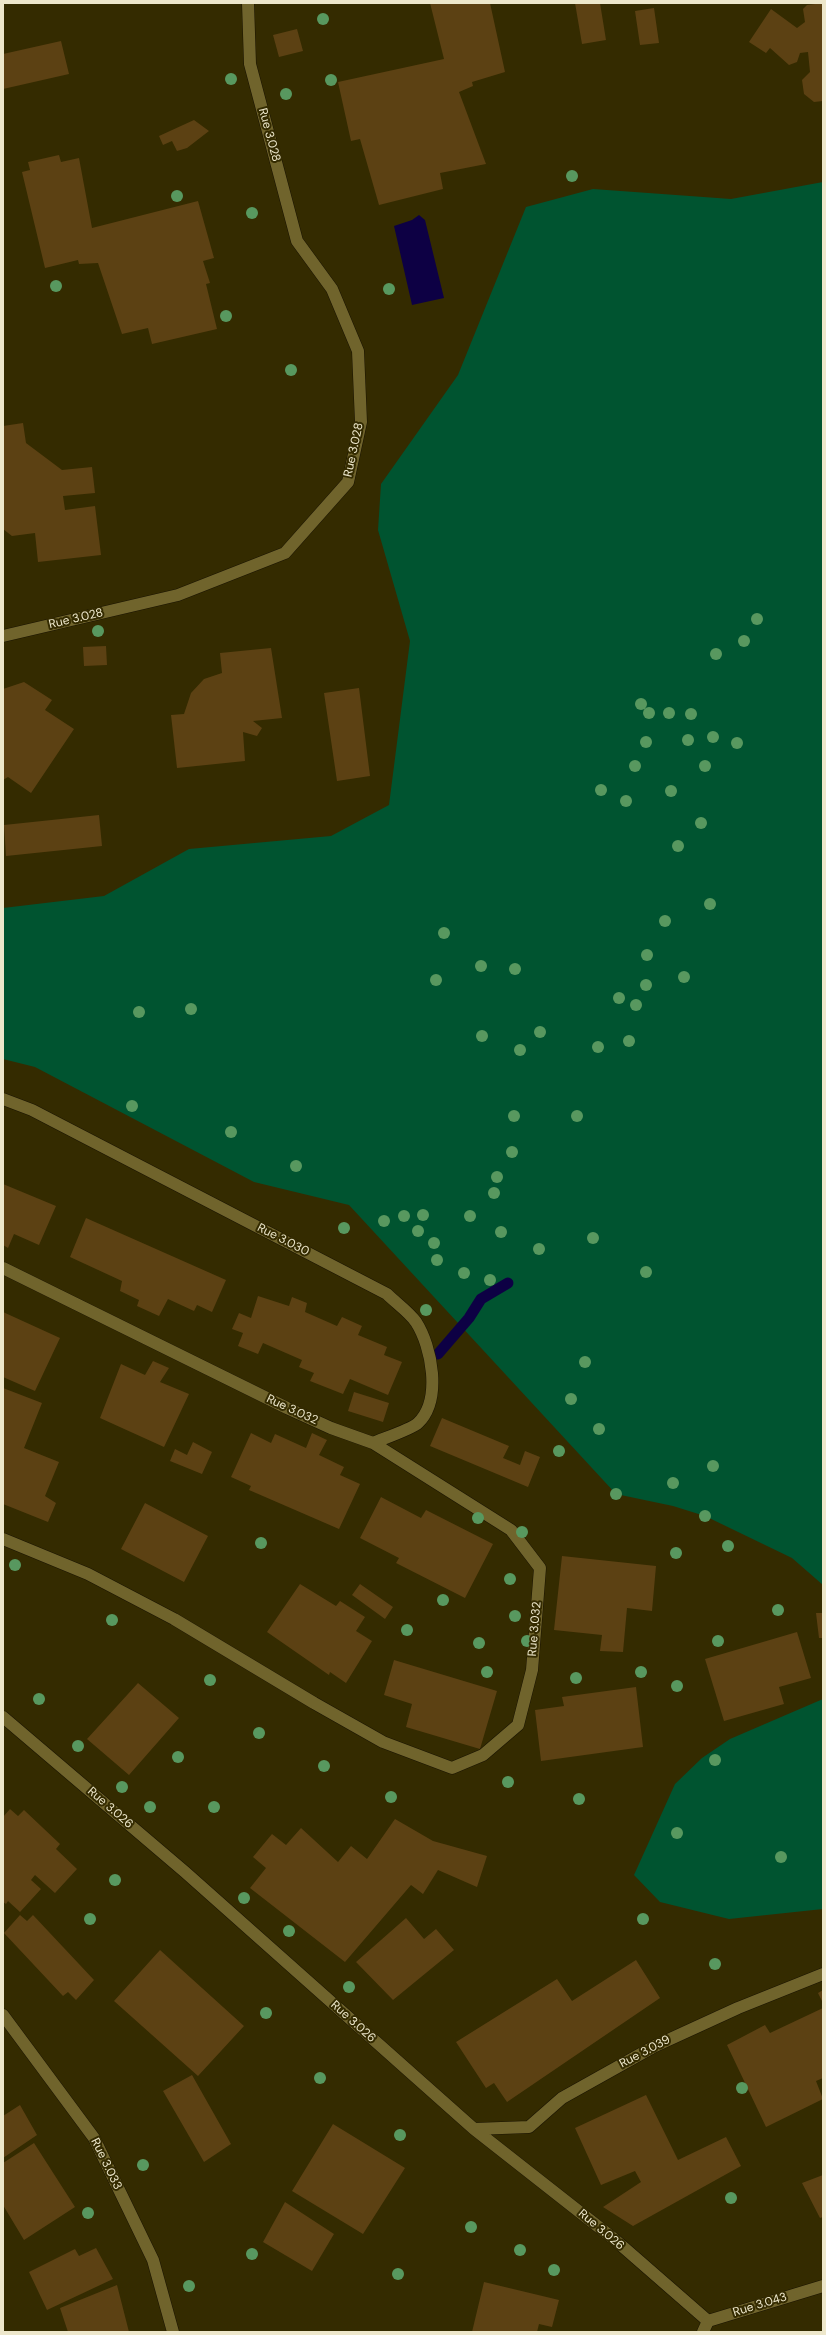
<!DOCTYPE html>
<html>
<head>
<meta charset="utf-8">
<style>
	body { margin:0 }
	#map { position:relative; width:826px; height:2335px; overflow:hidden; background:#342b00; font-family:"DM Sans",sans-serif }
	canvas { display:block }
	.frame { position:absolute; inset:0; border:4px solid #ede7cb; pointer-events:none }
</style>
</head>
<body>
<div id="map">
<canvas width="826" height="2335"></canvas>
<div class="frame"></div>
</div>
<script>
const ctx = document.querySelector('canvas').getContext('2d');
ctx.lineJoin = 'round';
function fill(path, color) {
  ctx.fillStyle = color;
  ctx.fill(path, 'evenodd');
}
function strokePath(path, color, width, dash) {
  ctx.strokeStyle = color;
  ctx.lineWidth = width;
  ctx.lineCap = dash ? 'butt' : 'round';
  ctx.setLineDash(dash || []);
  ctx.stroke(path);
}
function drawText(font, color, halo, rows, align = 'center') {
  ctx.font = font + ' "DM Sans",sans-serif';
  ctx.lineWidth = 4;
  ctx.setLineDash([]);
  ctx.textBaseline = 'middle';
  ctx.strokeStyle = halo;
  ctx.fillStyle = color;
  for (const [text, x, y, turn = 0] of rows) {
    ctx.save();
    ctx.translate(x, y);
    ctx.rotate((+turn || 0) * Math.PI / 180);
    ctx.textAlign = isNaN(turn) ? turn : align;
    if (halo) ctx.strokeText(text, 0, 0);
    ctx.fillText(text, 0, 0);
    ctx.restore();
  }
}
const green = new Path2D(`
	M823 182V1585L792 1558 705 1516 673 1506 616 1494 349 1205 254 1182 35 1067 3 1059V908L104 896 189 849 331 836 389 805 410 641 378 530 381 484 458 375 526 207 593 189 731 199Z
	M823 1699V1909L729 1919 660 1902 634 1875 675 1784 702 1758 730 1739Z`);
const water = new Path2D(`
	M419 215 425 220 444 298 412 305 394 226 412 220Z`);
const stream = new Path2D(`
	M438 1354 469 1318 481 1299 508 1283`);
const building = new Path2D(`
	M430 3H490L505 72 472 82 473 86 459 92 486 164 440 173 443 189 379 205 360 139 351 141 338 82 444 59Z
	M575 3H600L606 40 582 44Z
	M823 3V101L814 102 804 94 802 80 810 72 808 52 800 53 797 62 789 65 770 48 766 53 749 42 771 9 797 28 805 22 803 9 807 5Z
	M654 8 659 43 640 45 635 11Z
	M297 29 303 51 279 57 273 35Z
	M61 41 69 74 3 89V54Z
	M194 120 209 131 187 148 177 151 172 141 163 145 159 136Z
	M59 155 61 162 79 158 92 228 198 201 214 258 203 261 210 283 206 284 217 329 152 344 148 328 122 334 98 263 79 264 78 260 45 268 22 172 30 170 28 162Z
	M23 423 26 443 62 470 92 467 95 493 63 496 65 510 95 506 101 555 38 562 35 533 12 536 3 529V426Z
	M106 646 107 665 84 666 83 647Z
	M271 648 282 718 253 721 262 728 257 736 243 732 245 761 177 768 171 715 184 714 191 693 204 679 222 673 220 653Z
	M24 682 52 700 45 710 74 729 31 793 8 777 3 780V689Z
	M359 688 370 776 337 781 324 693Z
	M99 815 102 846 6 856 4 825Z
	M3 1184 56 1206 39 1245 14 1234 8 1248 3 1245Z
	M86 1218 226 1280 212 1312 197 1305 194 1311 168 1299 159 1316 137 1306 139 1300 120 1291 122 1281 70 1257Z
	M258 1296 289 1306 292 1297 307 1303 305 1312 337 1326 342 1317 362 1326 358 1335 387 1347 384 1355 402 1362 388 1395 350 1379 343 1394 310 1381 314 1373 299 1367 302 1360 263 1343 258 1354 238 1346 243 1333 232 1329 239 1313 251 1318Z
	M3 1312 60 1338 35 1391 3 1377Z
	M153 1361 169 1368 160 1382 189 1394 164 1447 100 1418 121 1364 145 1375Z
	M3 1388 42 1403 24 1448 59 1462 45 1496 56 1503 48 1522 3 1504Z
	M354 1392 389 1403 383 1422 348 1411Z
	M442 1418 509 1446 503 1458 520 1465 525 1451 540 1457 528 1487 430 1446Z
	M251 1433 271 1443 275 1434 306 1448 312 1433 327 1440 319 1455 344 1467 340 1475 360 1484 339 1529 249 1490 251 1486 231 1477Z
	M193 1442 212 1452 202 1474 170 1461 175 1449 187 1455Z
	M381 1497 421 1518 426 1510 493 1544 465 1598 396 1563 399 1558 360 1538Z
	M145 1503 208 1536 184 1582 121 1549Z
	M562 1556 656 1566 652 1611 627 1608 623 1652 600 1651 602 1635 554 1630Z
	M300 1584 336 1606 340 1601 365 1617 356 1631 372 1641 346 1683 330 1672 329 1675 267 1632Z
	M360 1584 393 1607 385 1619 352 1595Z
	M816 1613H823V1638H819Z
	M797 1632 811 1678 779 1687 784 1704 724 1721 705 1659Z
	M394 1660 497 1691 480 1749 406 1727 412 1704 384 1695Z
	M138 1683 179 1718 129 1775 87 1739Z
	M636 1687 643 1747 541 1761 535 1710 564 1706 562 1697Z
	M10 1809 18 1816 24 1810 60 1844 56 1849 77 1869 55 1893 35 1875 31 1880 41 1889 20 1912 8 1901 6 1904 3 1902V1817Z
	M395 1819 433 1841 487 1856 477 1887 438 1870 423 1894 411 1885 345 1962 250 1888 266 1868 253 1857 272 1834 286 1845 301 1828 338 1862 351 1846 367 1859Z
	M20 1915 27 1921 33 1915 94 1980 76 2000 68 1992 63 1996 4 1933Z
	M406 1918 424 1939 436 1929 454 1950 393 2000 356 1962Z
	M160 1950 244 2026 198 2076 114 2001Z
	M636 1960 660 1998 507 2102 494 2083 486 2088 456 2042 557 1979 572 2001Z
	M823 1990V2003L818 1993Z
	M823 2008V2078L816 2081 823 2099 766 2127 727 2045 765 2025 770 2033Z
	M192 2075 231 2144 204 2162 163 2091Z
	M646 2095 678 2160 726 2137 741 2166 633 2226 603 2207 641 2182 635 2171 601 2185 575 2128Z
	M20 2105 37 2135 3 2158V2116Z
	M333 2124 405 2168 363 2234 292 2191Z
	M34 2143 75 2207 24 2240 3 2205V2163Z
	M823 2175V2217L820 2218 802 2183Z
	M285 2202 334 2234 312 2271 263 2242Z
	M96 2248 113 2279 47 2310 29 2272 75 2249 79 2256Z
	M484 2282 559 2300 552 2327 539 2324 537 2332H472Z
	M117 2285 129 2332H68L60 2308Z`);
const street = new Path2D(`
	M3 636 178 595 285 553 348 482 361 422 358 351 332 289 297 241 250 64 248 3
	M3 1099 32 1110 387 1294C396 1303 409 1312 416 1322 432 1347 442 1400 418 1423 412 1429 382 1439 373 1443
	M3 1268 287 1408 331 1428 373 1443 511 1530 540 1568 532 1670 518 1725 483 1755 452 1768 383 1742 314 1703 174 1619 88 1574 3 1539
	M3 1717 185 1872 474 2129 614 2239 708 2321
	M3 2015 94 2138 153 2260 173 2332
	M474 2129 529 2127 562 2098 655 2046 738 2008 823 1974`);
const secondary = new Path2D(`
	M703 2332 708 2321 823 2286`);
const trees = [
	[323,19],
	[231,79],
	[331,80],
	[286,94],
	[572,176],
	[177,196],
	[252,213],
	[56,286],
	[389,289],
	[226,316],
	[291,370],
	[757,619],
	[98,631],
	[744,641],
	[716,654],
	[641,704],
	[649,713],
	[669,713],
	[691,714],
	[713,737],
	[688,740],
	[646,742],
	[737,743],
	[635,766],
	[705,766],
	[601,790],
	[671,791],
	[626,801],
	[701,823],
	[678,846],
	[710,904],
	[665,921],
	[444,933],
	[647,955],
	[481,966],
	[515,969],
	[684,977],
	[436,980],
	[646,985],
	[619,998],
	[636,1005],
	[191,1009],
	[139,1012],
	[540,1032],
	[482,1036],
	[629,1041],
	[598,1047],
	[520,1050],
	[132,1106],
	[514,1116],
	[577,1116],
	[231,1132],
	[512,1152],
	[296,1166],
	[497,1177],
	[494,1193],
	[423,1215],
	[404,1216],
	[470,1216],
	[384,1221],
	[344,1228],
	[418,1231],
	[501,1232],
	[593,1238],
	[434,1243],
	[539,1249],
	[437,1260],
	[646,1272],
	[464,1273],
	[490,1280],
	[426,1310],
	[585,1362],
	[571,1399],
	[599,1429],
	[559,1451],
	[713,1466],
	[673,1483],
	[616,1494],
	[705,1516],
	[478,1518],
	[522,1532],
	[261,1543],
	[728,1546],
	[676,1553],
	[15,1565],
	[510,1579],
	[443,1600],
	[778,1610],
	[515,1616],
	[112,1620],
	[407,1630],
	[527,1641],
	[718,1641],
	[479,1643],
	[487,1672],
	[641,1672],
	[576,1678],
	[210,1680],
	[677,1686],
	[39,1699],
	[259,1733],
	[78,1746],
	[178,1757],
	[715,1760],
	[324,1766],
	[508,1782],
	[122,1787],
	[391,1797],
	[579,1799],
	[150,1807],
	[214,1807],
	[677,1833],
	[781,1857],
	[115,1880],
	[244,1898],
	[90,1919],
	[643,1919],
	[289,1931],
	[715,1964],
	[349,1987],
	[266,2013],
	[320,2078],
	[742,2088],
	[400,2135],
	[143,2165],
	[731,2198],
	[88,2213],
	[471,2227],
	[520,2250],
	[252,2254],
	[554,2270],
	[398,2274],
	[189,2286]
];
const streetNames = [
	["Rue 3.028",269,135,75],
	["Rue 3.028",354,450,-78],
	["Rue 3.028",76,619,-13],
	["Rue 3.030",283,1240,27],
	["Rue 3.032",292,1410,25],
	["Rue 3.032",535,1629,-85],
	["Rue 3.026",110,1808,41],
	["Rue 3.026",353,2022,42],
	["Rue 3.039",645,2052,-28],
	["Rue 3.033",106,2164,64],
	["Rue 3.026",601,2230,40],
	["Rue 3.043",760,2305,-17]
];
fill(green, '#005430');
fill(water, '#0d0044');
strokePath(stream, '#0d0044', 11);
fill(building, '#5c4113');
strokePath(street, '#1a1400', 13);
strokePath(secondary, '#1a1400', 13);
strokePath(street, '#70642c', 12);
strokePath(secondary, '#70642c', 12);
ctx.fillStyle = '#58985f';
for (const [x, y] of trees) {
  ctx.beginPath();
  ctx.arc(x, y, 6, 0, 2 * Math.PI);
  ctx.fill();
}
drawText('12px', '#ede7cb', '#342b00', streetNames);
</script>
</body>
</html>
